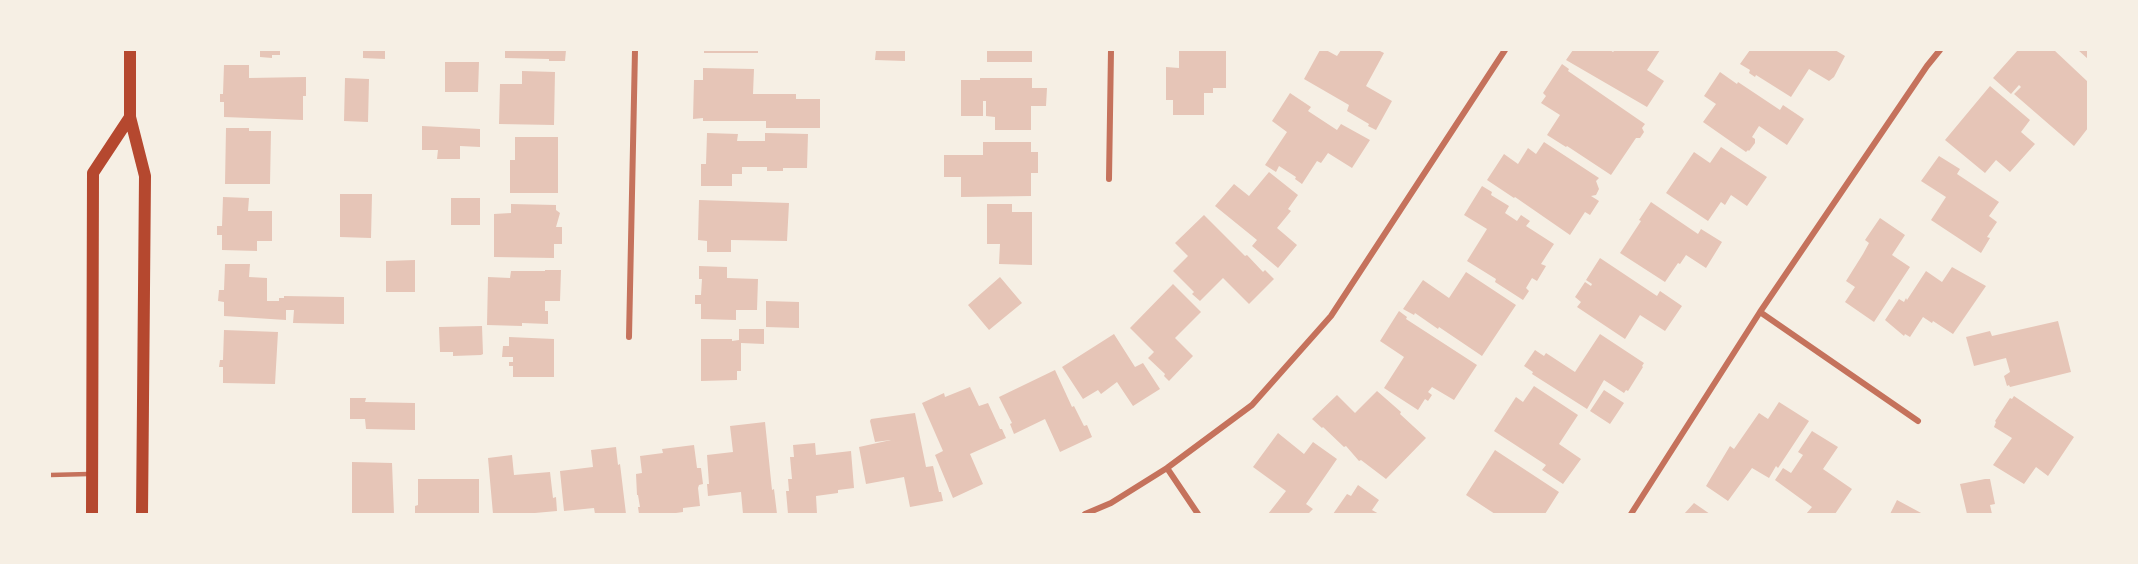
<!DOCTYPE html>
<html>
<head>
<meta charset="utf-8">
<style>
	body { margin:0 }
	#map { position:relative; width:2138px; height:564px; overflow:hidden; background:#f6efe4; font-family:"Source Serif 4",serif }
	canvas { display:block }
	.frame { position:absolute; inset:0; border:51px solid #f6efe4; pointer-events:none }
</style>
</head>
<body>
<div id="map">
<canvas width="2138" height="564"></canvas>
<div class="frame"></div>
</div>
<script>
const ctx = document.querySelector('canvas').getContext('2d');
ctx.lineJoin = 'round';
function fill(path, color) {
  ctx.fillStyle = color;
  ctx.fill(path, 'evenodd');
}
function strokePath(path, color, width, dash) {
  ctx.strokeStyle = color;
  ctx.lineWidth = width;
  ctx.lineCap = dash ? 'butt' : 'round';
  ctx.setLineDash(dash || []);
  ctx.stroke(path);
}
const building = new Path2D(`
	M260 50H280V55H272V58L260 57Z
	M363 50H385V59L363 58Z
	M505 50H566L565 61H549V59L505 58Z
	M704 50H758V53H704Z
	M876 50H905V61L875 60Z
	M987 50H1032V62H987Z
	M1179 50H1226V88H1213V93H1204V115H1173V100H1166V67L1179 68Z
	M1320 50H1326L1337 56 1341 50H1378L1384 53 1366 86 1392 101 1376 130 1368 126 1369 124 1347 111 1349 105 1304 79Z
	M1573 50H1610L1613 52 1615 50H1660L1647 70 1664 81 1647 107 1566 60Z
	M1750 50H1835L1845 56 1834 77 1829 81 1809 69 1791 97 1756 75 1755 77 1749 73 1750 70 1740 64Z
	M2018 50H2054L2088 82V128L2074 146 2014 94 2021 87 2019 85 2011 94 1993 78Z
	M2078 50H2088V59Z
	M445 62H479L478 92H445Z
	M1562 64 1569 69 1568 71 1645 124 1642 128 1644 132 1640 138H1636L1611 175 1567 146 1566 147 1547 135 1560 115 1541 103 1546 96 1543 93Z
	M224 65H249V78L306 77V96H303V120L224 117V102H220V94H223Z
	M703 68 754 69 753 94H796V99H820V128H766V121H703V118L693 119 694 80H703Z
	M522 71 555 72 554 125 499 124 500 84H522Z
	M1720 72 1737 84 1738 82 1780 110 1783 105 1804 119 1787 145 1759 126 1752 137 1755 139V143L1749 151 1748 150 1746 152 1703 122 1716 104 1704 96Z
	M345 78 369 79 368 122 344 121Z
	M980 78H1032V88H1047L1046 106H1031V130H995V117L986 116V101H983V116H961V80H980Z
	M1990 86 2030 120 2021 132 2035 144 2010 172 1996 160 1985 173 1945 140Z
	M1290 93 1311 107 1308 111 1337 130 1341 124 1370 140 1352 168 1328 153 1321 163 1317 161 1302 184 1295 179 1296 177 1279 166 1276 172 1265 165 1287 132 1272 121Z
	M422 126 480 129V147L460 146V159H437L438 150H422Z
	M226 128H249V131H271L270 184H225Z
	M707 133 738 134 737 141H765V133L808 134 807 168H783V171H767V167H742V174H732V186H701V164H706Z
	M515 137H558V193H510V160H515Z
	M983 142H1031V152H1038V173H1031V196L961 197V177H944V155H983Z
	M1544 142 1599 178 1596 181 1599 189 1596 195 1591 196 1599 201 1590 215 1585 212 1570 235 1515 197 1514 198 1487 180 1504 154 1518 164 1528 148 1536 154Z
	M1721 147 1767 177 1747 206 1731 195 1725 205 1721 202 1708 221 1666 193 1694 152 1710 163Z
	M1939 156 1960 169 1957 174 1999 202 1989 216 1997 222 1987 237 1990 238 1981 253 1931 220 1946 197 1921 181Z
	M1269 172 1298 195 1288 209 1291 211 1277 228 1297 245 1278 268 1252 246 1257 240 1215 206 1234 184 1249 196Z
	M1482 186 1492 192 1491 195 1509 206 1505 213 1517 221 1521 215 1530 221 1526 226 1554 244 1541 264 1546 266 1537 281 1532 278 1526 288 1529 291 1523 300 1495 282 1496 279 1467 261 1487 229 1464 215Z
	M340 194H372L371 238 340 237Z
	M223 197 249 198 248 211H272V241H257V251L222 250V235H217V226H222Z
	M451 198H480V225H451Z
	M699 200 789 203 787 241 731 240V252H707V241L698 240Z
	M1651 202 1698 234 1701 229 1722 242 1706 268 1686 255 1680 264 1678 263 1665 282 1620 253 1641 221 1639 220Z
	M511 204 556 205V210L560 213 556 227H562V244H554V258L494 257V214L511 213Z
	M987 204H1012V212H1032V265L999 264 1000 244H987Z
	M1204 215 1245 256 1247 255 1263 272 1265 270 1274 279 1249 304 1223 278 1200 301 1192 294 1194 292 1173 271 1188 256 1175 243Z
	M1880 218 1905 235 1892 255 1910 267 1874 322 1845 302 1855 287 1846 281 1863 254 1869 243 1865 240Z
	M1600 258 1657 296 1660 291 1682 306 1665 331 1640 315 1625 339 1577 307 1581 302 1575 297 1585 282 1591 286 1592 284 1586 280Z
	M415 260V292H386V261Z
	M225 264H250L249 277 267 278V301H279V298H284V296L344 297V324L293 323 294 310H286V320L224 316V302L218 301 219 290H224Z
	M699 266 727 267V278L758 279 757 310H736V320L701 319V304H695V295H701L702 279H699Z
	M1952 267 1986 286 1953 334 1933 321 1932 323 1923 317 1910 337 1905 334 1904 336 1885 320 1899 299 1904 302 1906 298 1907 300 1926 271 1942 282Z
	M545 270H561L560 301H545V311H548V324L522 323V326L487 325 488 277 510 278 511 271H545Z
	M1466 272 1516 305 1482 356 1439 327 1438 329 1415 313 1414 315 1403 309 1423 280 1449 298Z
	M1000 277 1022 303 989 330 968 305Z
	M1173 284 1201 312 1175 338 1193 356 1169 381 1164 376 1165 374 1148 358 1154 352 1130 328Z
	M766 301 799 302V328L766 327Z
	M1399 311 1407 317 1406 319 1477 365 1454 400 1432 387 1428 392 1432 395 1428 401 1425 399 1418 410 1384 388 1404 357 1380 341Z
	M2058 321 2071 372 2010 387 2009 385 2007 386 2004 376 2010 372 2006 358 1974 366 1966 337 1990 331 1992 336Z
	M482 326 483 354 481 355 453 356V352H440L439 327Z
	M739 329H764V344L741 343V371H737V380L701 381V339H732V341L739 340Z
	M224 330 278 332 275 384 223 383V367H219L220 360H223Z
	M1114 334 1135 367 1143 363 1160 389 1133 406 1117 382 1101 394 1098 390 1083 399 1062 367Z
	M1600 334 1644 363 1642 366 1643 367 1628 391 1626 390 1624 393 1604 380 1587 409 1532 374 1533 372 1524 366 1535 350 1544 356 1546 353 1575 372Z
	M509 337 554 339V377H513V366H509V362H513V357H502L503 346H509Z
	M1055 370 1072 407 1074 406 1084 426 1087 425 1092 437 1060 452 1045 419 1014 434 1010 424 1012 423 999 397Z
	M1534 386 1578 415 1559 444 1581 459 1563 484 1542 470 1546 465 1494 431 1516 397 1523 402Z
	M970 387 979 406 988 403 1000 429H1002L1006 438 970 454 983 484 953 498 935 455 943 451 922 403 944 393 945 397Z
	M1604 390 1624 403 1610 424 1590 411Z
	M1377 391 1401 412 1400 414 1426 438 1386 479 1361 460 1359 461 1346 446 1344 447 1323 427 1322 428 1312 419 1337 395 1355 413Z
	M2014 396 2074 437 2048 476 2036 467 2024 484 1993 465 2012 438 1994 427 1996 422 1995 421 2010 398 2012 399Z
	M350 398H366L365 402 415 403V430L366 429 365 419H350Z
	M1779 402 1809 421 1778 468 1776 466 1769 478 1752 468 1728 501 1706 486 1730 446 1734 449 1759 413 1768 419Z
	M915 413 926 467 933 466 939 492H941L943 501 910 507 904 477 866 484 859 447 891 440 875 442 870 421 871 419Z
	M765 422 772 490 774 489 777 514H743L741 492 708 496 707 484H709L707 455 733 452 730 426Z
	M1812 431 1838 447 1823 469 1852 489 1835 514H1806L1812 507 1775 480 1783 468 1791 473 1803 455 1798 452Z
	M1278 433 1304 454 1313 442 1337 459 1306 504 1313 509 1308 514H1268L1286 491 1253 467Z
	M815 443 816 455 851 451 854 488 838 490V493L816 496 817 514H788L786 491H789L788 479H792L790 457H794L793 445Z
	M694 445 697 468H701L703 484 699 485 698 488 700 506 683 508V512L669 514H639L638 507H640L638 495H637L636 474 642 473 640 456 663 453 662 449Z
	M616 447 618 465 620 464 626 514H595L594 508 564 511 560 471 593 467 591 450Z
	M1495 450 1559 492 1545 514H1495L1466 495Z
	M512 455 514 475 550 472 553 498 556 497 557 511 524 514H493L488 458Z
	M352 462 392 463 394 514H352Z
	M418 479H479V514H415V506L418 505Z
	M1985 479H1990L1995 504 1990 505 1992 514H1967L1960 484Z
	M1358 485 1379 500 1372 510 1379 514H1333L1347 494 1351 496Z
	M1897 500 1923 514H1890Z
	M1694 503 1710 514H1684Z`);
const service = new Path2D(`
	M50 475 89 474`);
const minor = new Path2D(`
	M1109 179 1111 50
	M1760 312 1918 421
	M629 337 635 50
	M1167 468 1198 514
	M1085 514 1111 503 1167 468 1252 405 1331 316 1505 50
	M1631 514 1760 312 1927 66 1940 50`);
const secondary = new Path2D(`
	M130 50V117L145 176 142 514
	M92 514 93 173 130 117`);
fill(building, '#e6c5b7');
strokePath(service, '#c5725c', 4.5);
strokePath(minor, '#c5725c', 6);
strokePath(secondary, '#b5482f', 12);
</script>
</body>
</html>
